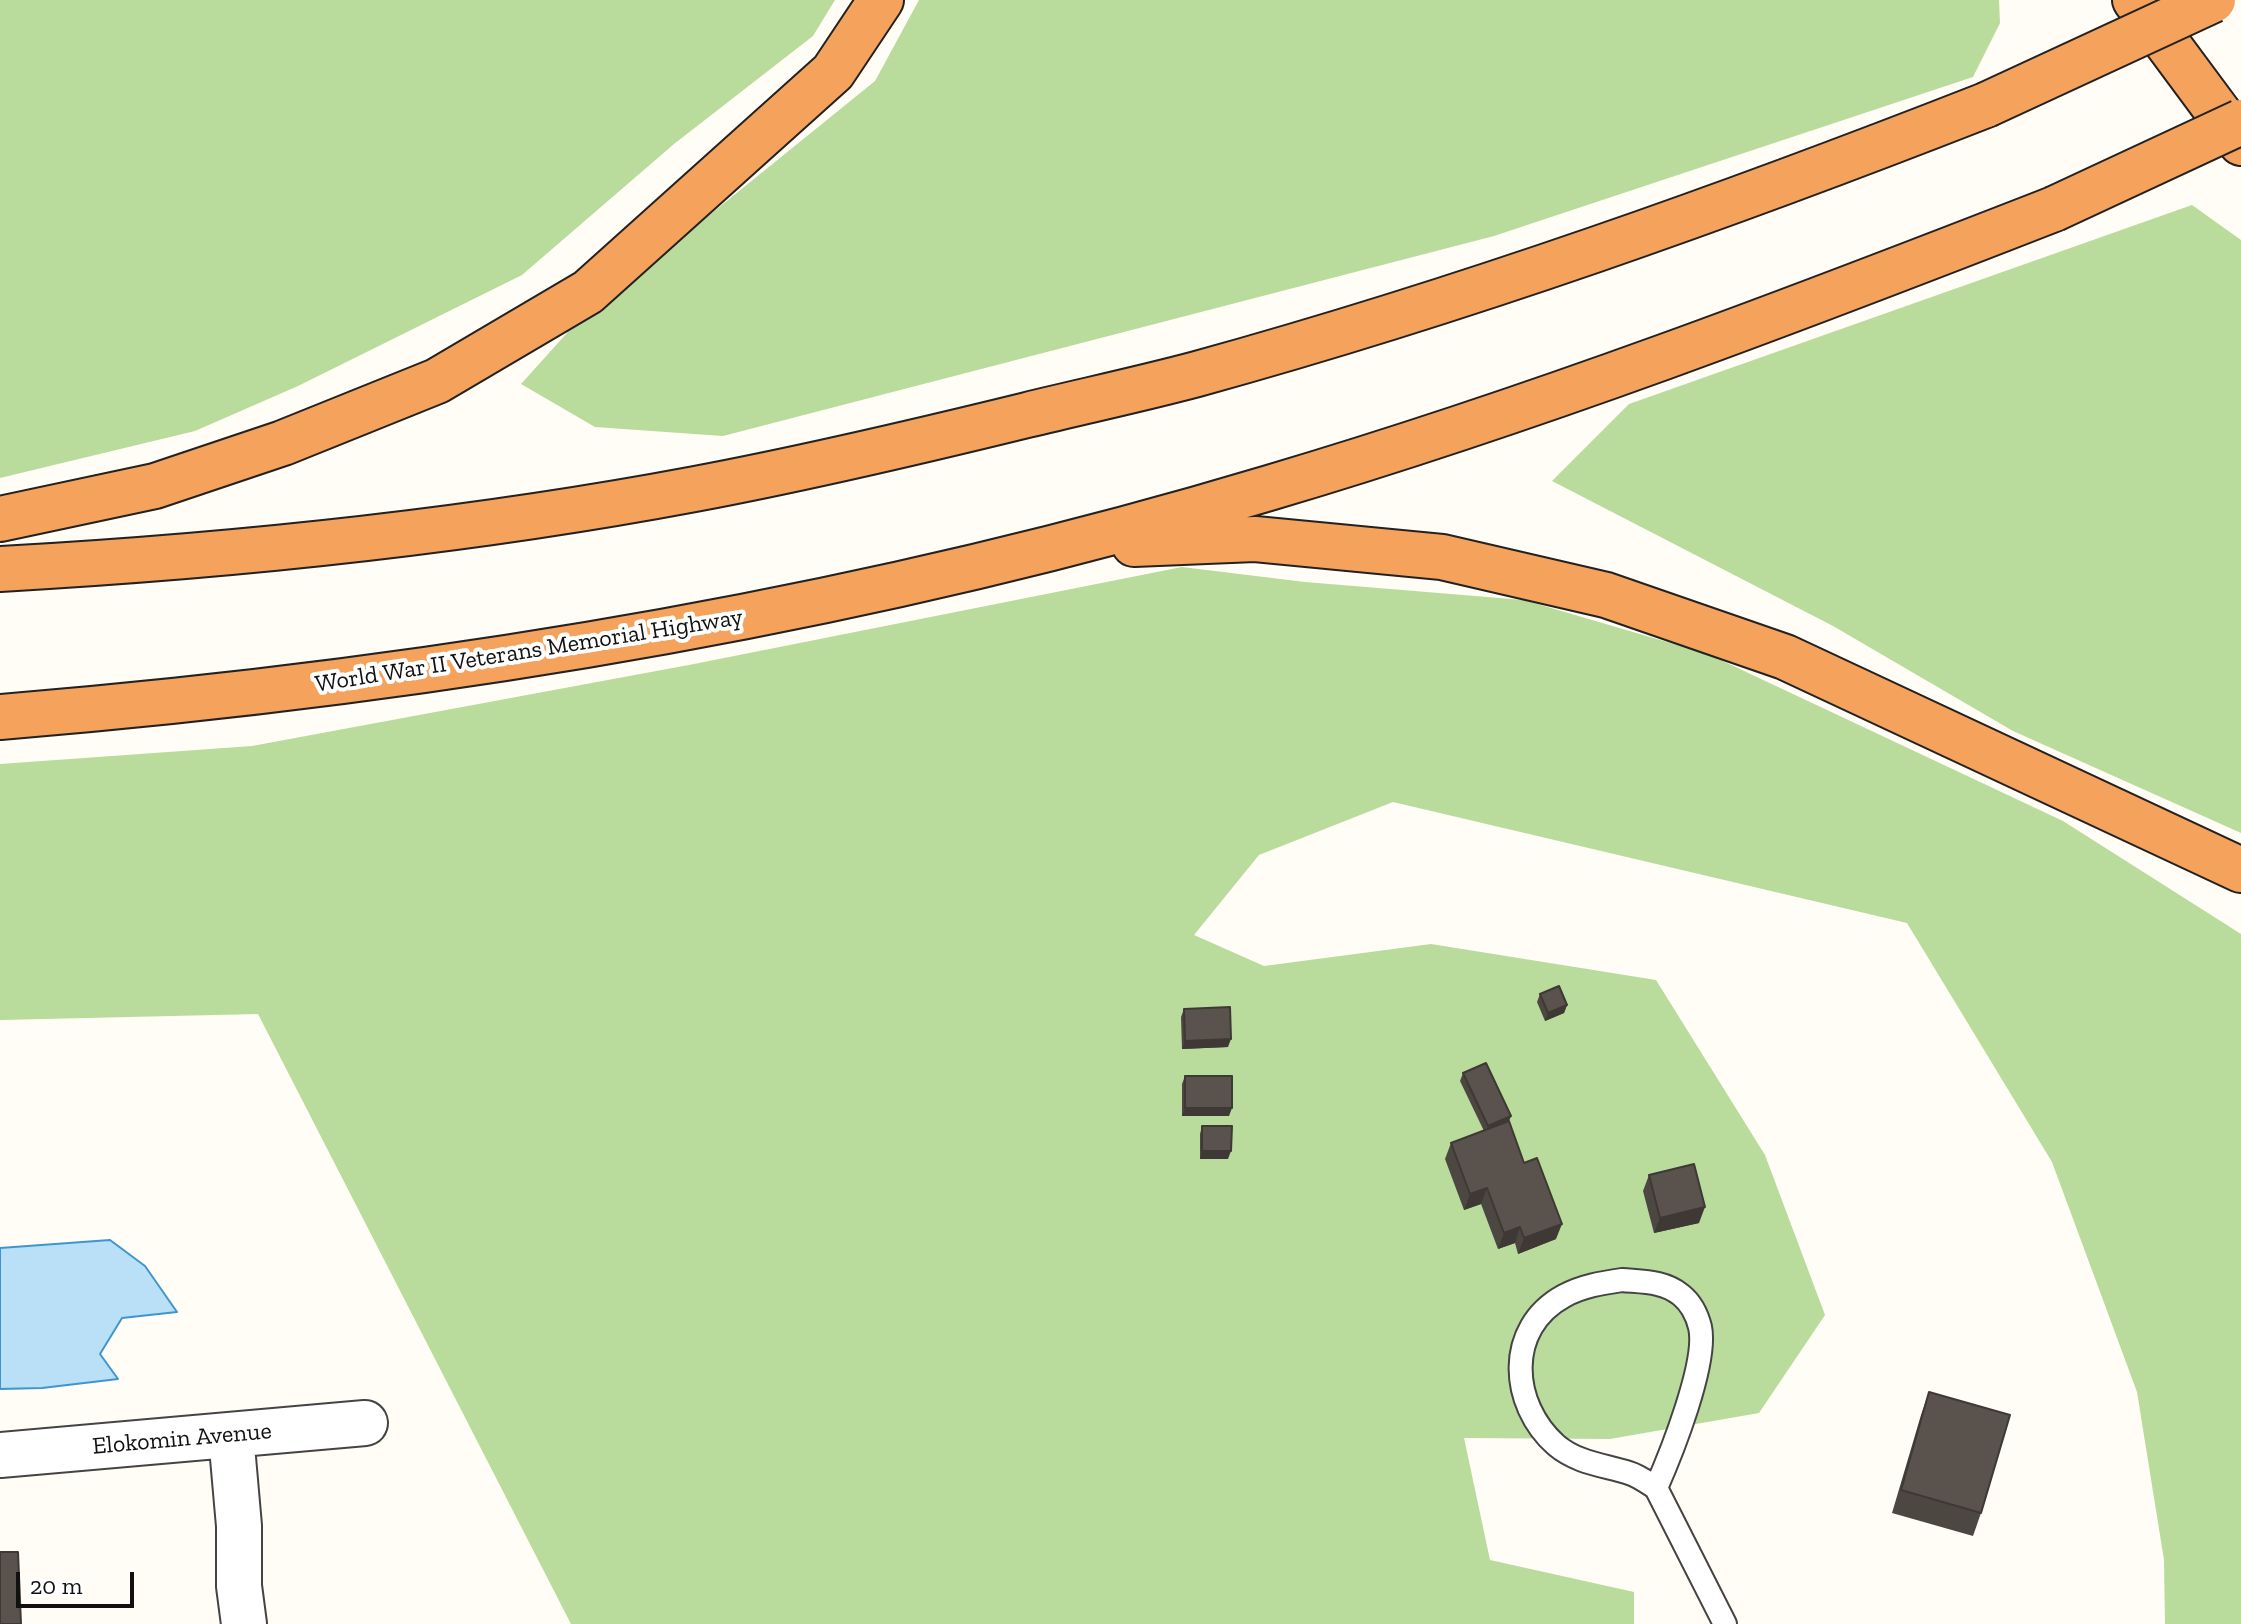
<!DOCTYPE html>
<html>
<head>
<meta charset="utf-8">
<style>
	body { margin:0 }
	#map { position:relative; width:2241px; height:1624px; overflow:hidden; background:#fffdf5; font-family:"Zilla Slab",serif }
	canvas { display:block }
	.scale { position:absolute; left:16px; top:1572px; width:118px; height:36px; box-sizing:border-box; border:4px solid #111; border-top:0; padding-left:10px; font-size:24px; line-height:28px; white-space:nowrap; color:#111; -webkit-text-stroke:6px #fff; paint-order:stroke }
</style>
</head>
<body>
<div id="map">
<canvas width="2241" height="1624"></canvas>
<div class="scale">20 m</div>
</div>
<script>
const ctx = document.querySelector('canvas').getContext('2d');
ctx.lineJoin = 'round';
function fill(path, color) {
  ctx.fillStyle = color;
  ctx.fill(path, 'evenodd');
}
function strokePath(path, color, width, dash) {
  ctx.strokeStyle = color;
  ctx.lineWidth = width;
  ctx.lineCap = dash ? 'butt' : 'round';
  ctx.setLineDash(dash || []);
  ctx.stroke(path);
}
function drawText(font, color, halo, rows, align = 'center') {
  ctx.font = font + ' "Zilla Slab",serif';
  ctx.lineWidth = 8;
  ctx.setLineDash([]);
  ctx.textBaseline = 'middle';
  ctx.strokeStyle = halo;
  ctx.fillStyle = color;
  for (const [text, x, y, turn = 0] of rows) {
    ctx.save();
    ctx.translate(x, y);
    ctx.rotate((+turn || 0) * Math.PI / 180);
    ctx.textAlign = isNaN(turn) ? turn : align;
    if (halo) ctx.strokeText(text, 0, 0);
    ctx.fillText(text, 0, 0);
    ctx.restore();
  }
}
const forest = new Path2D(`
	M0 0H835L813 36 674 144 522 275 298 386 195 431 0 478Z
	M919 0H1999L2000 23 1973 77 1494 236 723 436 595 427 521 384 576 323 875 81Z
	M2192 205 2241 240V833L2013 731 1833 626 1552 481 1629 404Z
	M1182 567 1305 582 1524 600 1708 654 2063 821 2241 934V1624H2165L2164 1560 2137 1392 2052 1162 1907 923 1393 802 1259 855 1194 935 1264 966 1431 944 1656 980 1765 1155 1825 1315 1759 1413 1610 1439 1464 1438 1490 1560 1634 1592V1624H571L258 1014 0 1020V764L252 746 694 664Z`);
const water = new Path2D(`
	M110 1240 145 1266 177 1312 122 1318 100 1354 118 1379 42 1388 0 1389V1248Z`);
const lane = new Path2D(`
	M1622 1280C1643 1282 1664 1281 1681 1295 1691 1303 1697 1315 1700 1327 1708 1362 1671 1454 1656 1488 1648 1483 1639 1476 1629 1473 1604 1465 1577 1463 1556 1445 1510 1404 1505 1328 1564 1296 1582 1286 1602 1283 1622 1280Z
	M1656 1488 1725 1624`);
const street = new Path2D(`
	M231 1435 239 1526V1586L244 1624
	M0 1455 365 1423`);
const highway = new Path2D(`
	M2135 0 2241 143
	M0 519 155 486 283 443 437 381 588 292 833 72 881 0
	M1134 544 1255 539 1442 557 1606 595 1785 657 2241 870
	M0 569C233 556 466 532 695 489 807 468 917 442 1027 415 1084 401 1141 389 1197 374 1465 300 1728 206 1986 105
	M0 717C429 682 856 612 1269 488 1536 409 1795 310 2054 209`);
const highwayBridge = new Path2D(`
	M1986 105 2213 0
	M2054 209 2241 122`);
const wall = new Path2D(`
	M1540 994 1567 1005 1564 1013 1545 1021 1537 1002Z
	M1184 1009 1228 1047 1182 1049 1181 1017Z
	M1463 1073 1509 1122 1524 1163 1556 1239 1518 1254 1515 1243 1498 1249 1481 1204 1464 1210 1445 1159 1451 1143 1484 1131 1460 1081Z
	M1185 1076 1229 1116H1182V1084Z
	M1202 1126 1228 1159H1200V1134Z
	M1649 1175 1699 1223 1654 1233 1643 1191Z
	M1929 1392 1981 1513 1973 1536 1892 1513 1921 1415Z`);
const shadedWall = new Path2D(`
	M1567 1005 1564 1013 1545 1021 1548 1013Z
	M1231 1039 1228 1047 1182 1049 1185 1041Z
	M1185 1108H1232L1229 1116H1182Z
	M1511 1116 1508 1124 1485 1134 1488 1126Z
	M1202 1151H1231L1228 1159H1200Z
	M1487 1188 1481 1204 1464 1210 1470 1194Z
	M1705 1207 1699 1223 1654 1233 1660 1218Z
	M1562 1224 1556 1239 1518 1254 1524 1238Z
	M1520 1227 1515 1243 1498 1249 1504 1233Z`);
const building = new Path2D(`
	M1559 986 1567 1005 1548 1013 1540 994Z
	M1230 1007 1231 1039 1185 1041 1184 1009Z
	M1486 1063 1511 1116 1488 1126 1463 1073Z
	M1185 1076H1232V1108H1185Z
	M1509 1121 1524 1163 1537 1158 1562 1224 1524 1238 1520 1227 1504 1233 1487 1188 1470 1194 1451 1143Z
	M1202 1126H1232L1231 1151H1202Z
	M1694 1164 1705 1207 1660 1218 1649 1175Z
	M1929 1392 2010 1415 1981 1513 1901 1490Z
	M0 1552H18L21 1624H0Z`);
const streetNames = [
	["World War II Veterans Memorial Highway",529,651,-9],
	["Elokomin Avenue",182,1439,-5]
];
fill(forest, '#b9dc9c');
fill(water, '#b9e0f7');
strokePath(water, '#3f96cf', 2);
strokePath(lane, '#444', 26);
strokePath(street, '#444', 48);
strokePath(highway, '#222', 48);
strokePath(lane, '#fff', 22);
strokePath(street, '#fff', 44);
strokePath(highway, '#f5a25d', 44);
strokePath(highwayBridge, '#222', 48, []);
strokePath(highwayBridge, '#f5a25d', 44);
fill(wall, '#4d4742');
fill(shadedWall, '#3f3936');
fill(building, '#5a524d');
strokePath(building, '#3f3936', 2);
drawText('24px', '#111', '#fff', streetNames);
</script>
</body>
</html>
